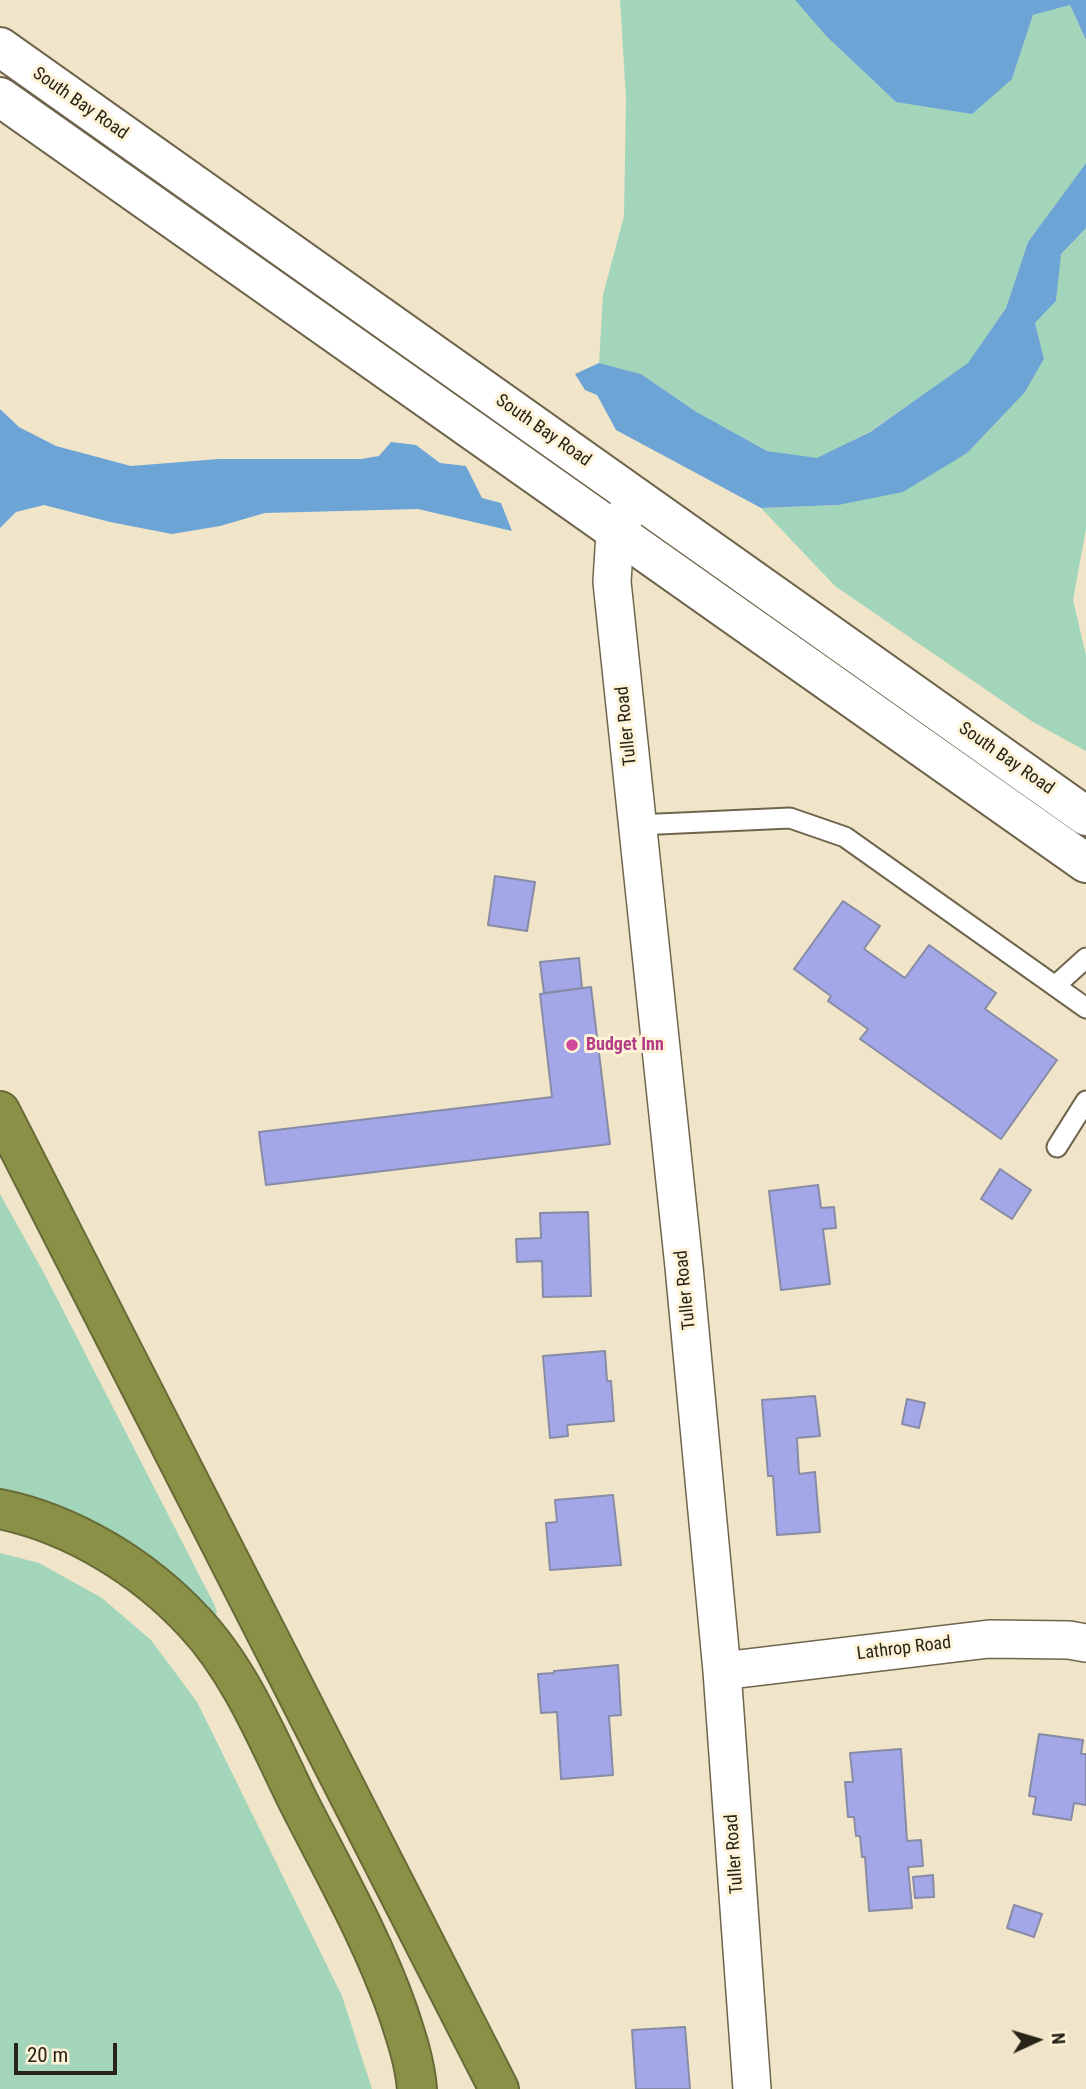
<!DOCTYPE html>
<html>
<head>
<meta charset="utf-8">
<style>
	body { margin:0 }
	#map { position:relative; width:1086px; height:2089px; overflow:hidden; background:#f0e5c9; font-family:"Roboto Condensed",sans-serif }
	canvas { display:block }
	.north { position:absolute; left:1002px; top:2005px; width:70px; height:70px; -webkit-text-stroke:5px #fef3d6; paint-order:stroke; rotate:86deg; font-size:19px; font-weight:700; line-height:28px; text-align:center; color:#28241a }
	.north::after { content:''; display:block; margin:auto; width:24px; height:32px; background:#28241a; clip-path:polygon(50% 0,100% 100%,50% 72%,0 100%) }
	.scale { position:absolute; left:14px; top:2043px; width:103px; height:32px; box-sizing:border-box; border:4px solid #28241a; border-top:0; padding-left:9px; font-size:21px; line-height:24px; white-space:nowrap; color:#28241a; -webkit-text-stroke:5px #fef3d6; paint-order:stroke }
</style>
</head>
<body>
<div id="map">
<canvas width="1086" height="2089"></canvas>
<div class="north">N</div>
<div class="scale">20 m</div>
</div>
<script>
const ctx = document.querySelector('canvas').getContext('2d');
ctx.lineJoin = 'round';
function fill(path, color) {
  ctx.fillStyle = color;
  ctx.fill(path, 'evenodd');
}
function strokePath(path, color, width, dash) {
  ctx.strokeStyle = color;
  ctx.lineWidth = width;
  ctx.lineCap = dash ? 'butt' : 'round';
  ctx.setLineDash(dash || []);
  ctx.stroke(path);
}
function drawText(font, color, halo, rows, align = 'center') {
  ctx.font = font + ' "Roboto Condensed",sans-serif';
  ctx.lineWidth = 6;
  ctx.setLineDash([]);
  ctx.textBaseline = 'middle';
  ctx.strokeStyle = halo;
  ctx.fillStyle = color;
  for (const [text, x, y, turn = 0] of rows) {
    ctx.save();
    ctx.translate(x, y);
    ctx.rotate((+turn || 0) * Math.PI / 180);
    ctx.textAlign = isNaN(turn) ? turn : align;
    if (halo) ctx.strokeText(text, 0, 0);
    ctx.fillText(text, 0, 0);
    ctx.restore();
  }
}
const green = new Path2D(`
	M620 0H795L827 37 896 102 1012 79 1033 15 1070 5 1086 40V163L1028 242 1006 308 968 364 869 432 817 459 767 451 695 411 641 374 599 363 603 295 624 216 626 98Z
	M1086 228V529L1073 600 1086 655V751L1033 722 835 586 761 508 838 505 1025 392 1044 359 1035 323 1056 301 1060 254Z
	M0 1194 46 1277 214 1604 217 1612 215 1616 0 1493Z
	M0 1553 39 1563 102 1598 151 1640 197 1702 342 1996 372 2089H0Z`);
const water = new Path2D(`
	M795 0H1086V40L1070 5 1033 15 1012 79 972 114 896 102 827 37Z
	M1086 163V228L1061 254 1056 301 1035 323 1044 359 1025 392 967 453 903 492 838 505 761 508 616 430 597 395 585 390 575 374 599 363 641 374 695 411 767 451 817 458 870 432 968 363 1006 308 1028 242Z
	M0 409 19 427 56 446 131 466 219 459H361L379 456 391 442 416 445 440 463 466 466 482 498 501 503 512 531 418 509 265 513 220 526 172 534 110 522 44 505 16 512 0 528Z`);
const building = new Path2D(`
	M495 876 535 882 527 931 488 925Z
	M843 901 880 926 864 949 905 978 929 945 996 993 985 1009 1057 1060 1001 1139 860 1039 868 1029 828 1001 831 996 794 969Z
	M579 958 582 988 544 993 540 962Z
	M591 987 610 1144 266 1185 259 1132 552 1097 540 994Z
	M1000 1169 1031 1190 1012 1219 981 1199Z
	M818 1185 821 1208 834 1207 836 1228 823 1229 830 1284 781 1290 769 1191Z
	M588 1212 591 1296 543 1297 542 1261 517 1262 516 1239 541 1238 540 1213Z
	M605 1351 607 1381H611L614 1421 567 1425 568 1436 550 1438 543 1356Z
	M815 1396 820 1436 797 1438 799 1474 815 1472 820 1532 777 1535 773 1476H768L762 1400Z
	M907 1399 925 1403 919 1428 902 1424Z
	M613 1495 621 1565 550 1570 546 1523 557 1522 555 1500Z
	M618 1665 621 1715 609 1716 613 1775 561 1779 557 1712 541 1713 538 1674 554 1673V1671Z
	M1039 1734 1083 1740 1081 1754H1086V1805L1074 1803 1071 1820 1033 1814 1036 1797 1029 1796Z
	M901 1749 907 1841 921 1840 923 1866 908 1867 912 1908 869 1911 865 1857H862L860 1836H856L854 1817H848L845 1782H853L850 1753Z
	M933 1875 934 1897 915 1898 913 1877Z
	M1014 1905 1042 1914 1034 1937 1007 1928Z
	M685 2027 690 2089H636L632 2030Z`);
const lane = new Path2D(`
	M637 825 790 818 845 837 1055 986 1086 958
	M1055 986 1086 1008
	M1057 1147 1086 1101`);
const street = new Path2D(`
	M630 507 615 533 612 582 684 1267 722 1671 752 2089
	M722 1671 989 1639 1069 1640 1086 1643`);
const secondary = new Path2D(`
	M0 47 1086 816
	M0 97 1086 863`);
const highway = new Path2D(`
	M0 1111 499 2089
	M0 1509C73 1524 144 1568 194 1622 241 1672 268 1740 298 1801 333 1870 372 1938 398 2012 406 2036 415 2063 417 2089`);
const markers = [
	[572,1045,7,"#d1479c"]
];
const streetNames = [
	["South Bay Road",80,104,35],
	["South Bay Road",543,431,35],
	["Tuller Road",627,726,-96],
	["South Bay Road",1006,759,35],
	["Tuller Road",686,1290,-96],
	["Lathrop Road",904,1649,-7],
	["Tuller Road",735,1854,-94]
];
const hotelNames = [
	["Budget Inn",586,1045]
];
fill(green, '#a2d5b9');
fill(water, '#6ca4d5');
fill(building, '#a3a7e8');
strokePath(building, '#888ba5', 2);
strokePath(lane, '#6f654d', 23);
strokePath(street, '#6f654d', 40);
strokePath(secondary, '#6f654d', 42);
strokePath(highway, '#686b37', 42);
strokePath(lane, '#fff', 19);
strokePath(street, '#fff', 37);
strokePath(secondary, '#fff', 38);
strokePath(highway, '#8a9147', 38);
for (const [x, y, r, color] of markers) {
  const dot = new Path2D();
  dot.arc(x, y, r, 0, 2 * Math.PI);
  ctx.fillStyle = color;
  ctx.fill(dot);
  strokePath(dot, '#fef3d6', 2.5);
}
drawText('18px', '#28241a', '#fef3d6', streetNames);
drawText('bold 18px', '#b23c85', '#fef3d6', hotelNames, 'left');
</script>
</body>
</html>
